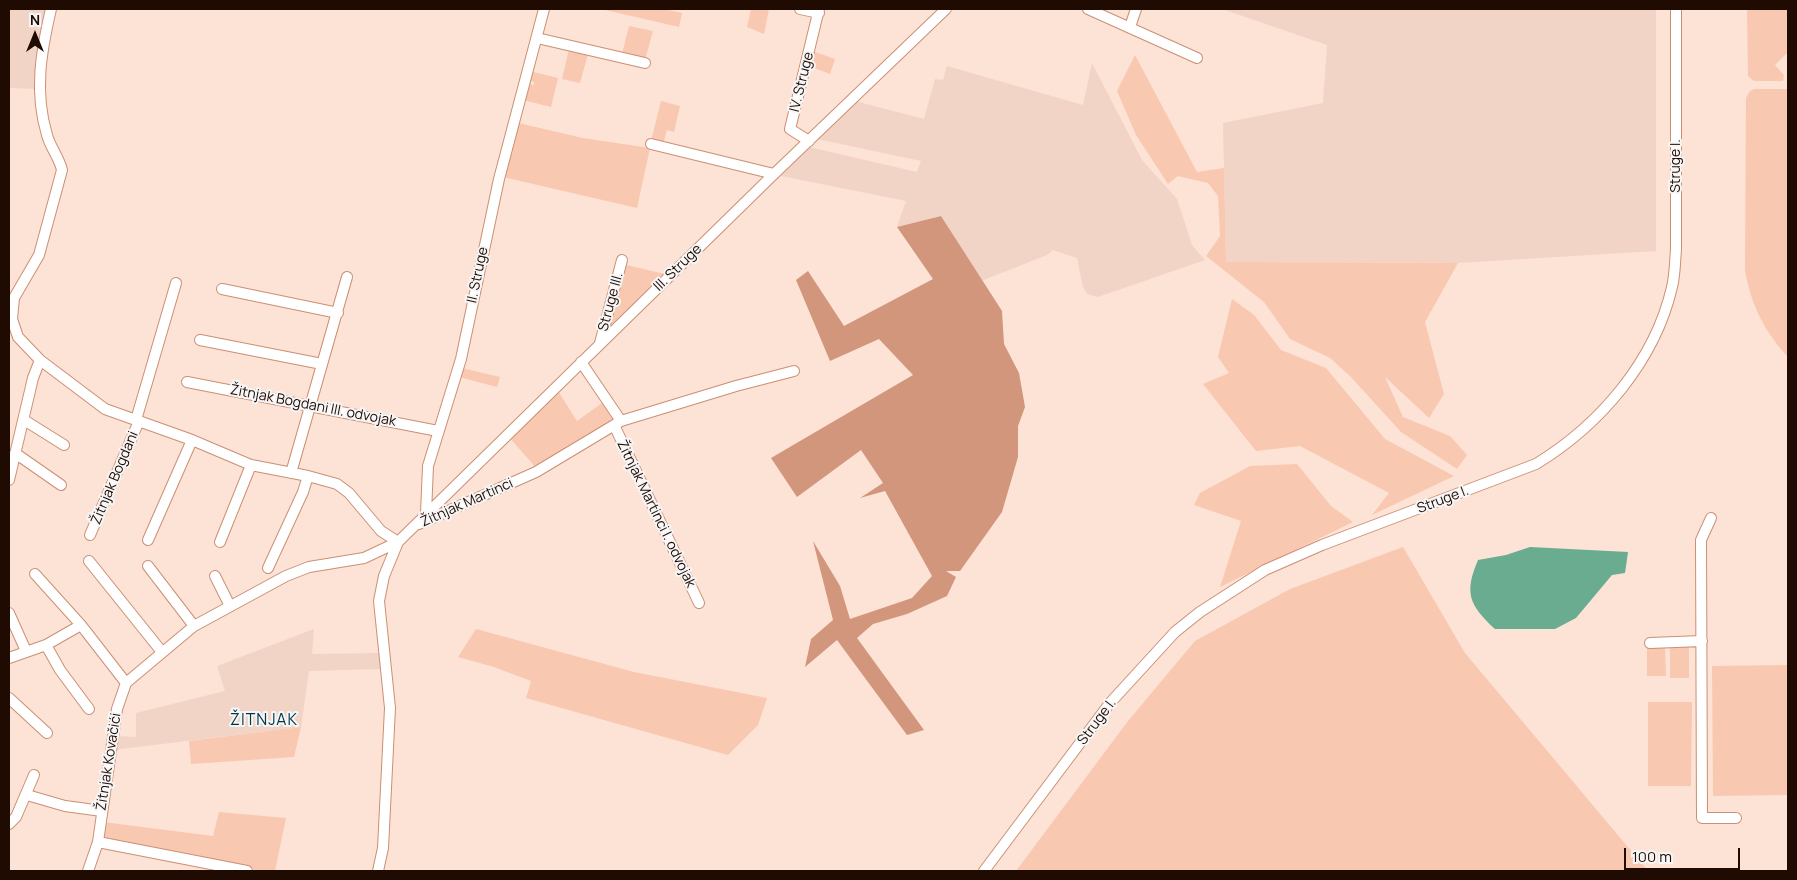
<!DOCTYPE html>
<html>
<head>
<meta charset="utf-8">
<style>
	body { margin:0 }
	#map { position:relative; width:1797px; height:880px; overflow:hidden; background:#fde2d6; font-family:Manrope,sans-serif }
	canvas { display:block }
	.frame { position:absolute; inset:0; border:10px solid #200b02; pointer-events:none }
	.north { position:absolute; left:10px; top:10px; width:50px; height:50px; -webkit-text-stroke:4px #f6f6f6; paint-order:stroke; rotate:0deg; font-size:14px; font-weight:700; line-height:20px; text-align:center; color:#200b02 }
	.north::after { content:''; display:block; margin:auto; width:18px; height:22px; background:#200b02; clip-path:polygon(50% 0,100% 100%,50% 72%,0 100%) }
	.scale { position:absolute; left:1624px; top:848px; width:116px; height:22px; box-sizing:border-box; border:2px solid #200b02; border-top:0; padding-left:6px; font-size:15px; line-height:18px; white-space:nowrap; color:#200b02; -webkit-text-stroke:4px #f6f6f6; paint-order:stroke }
</style>
</head>
<body>
<div id="map">
<canvas width="1797" height="880"></canvas>
<div class="frame"></div>
<div class="north">N</div>
<div class="scale">100 m</div>
</div>
<script>
const ctx = document.querySelector('canvas').getContext('2d');
ctx.lineJoin = 'round';
function fill(path, color) {
  ctx.fillStyle = color;
  ctx.fill(path, 'evenodd');
}
function strokePath(path, color, width, dash) {
  ctx.strokeStyle = color;
  ctx.lineWidth = width;
  ctx.lineCap = dash ? 'butt' : 'round';
  ctx.setLineDash(dash || []);
  ctx.stroke(path);
}
function drawText(font, color, halo, rows, align = 'center') {
  ctx.font = font + ' Manrope,sans-serif';
  ctx.lineWidth = 4;
  ctx.setLineDash([]);
  ctx.textBaseline = 'middle';
  ctx.strokeStyle = halo;
  ctx.fillStyle = color;
  for (const [text, x, y, turn = 0] of rows) {
    ctx.save();
    ctx.translate(x, y);
    ctx.rotate((+turn || 0) * Math.PI / 180);
    ctx.textAlign = isNaN(turn) ? turn : align;
    if (halo) ctx.strokeText(text, 0, 0);
    ctx.fillText(text, 0, 0);
    ctx.restore();
  }
}
const built = new Path2D(`
	M9 9H48L36 89 9 88Z
	M1222 9H1656V251L1458 263 1226 262 1223 123 1323 103 1327 45Z
	M1092 63 1142 160 1177 199 1192 245 1205 260 1098 297 1087 294 1083 287 1077 258 1053 250 1047 255 981 281 941 216 897 227 906 201 781 176 809 147 917 172 921 161 817 139 855 101 924 119 935 79 943 80 947 66 1083 105Z
	M314 629 312 654 380 653 381 669 309 671 301 727 113 750 116 736 136 737V713L225 691 217 666Z`);
const green = new Path2D(`
	M601 9H664L682 13 679 27Z
	M751 9H769L764 34 747 27Z
	M1747 9H1788V52L1775 65 1784 75 1783 81H1754L1748 76Z
	M629 26 653 31 645 60 622 54Z
	M569 49 588 54 580 83 562 79Z
	M812 51 835 59 830 74 809 66Z
	M1135 55 1197 172 1224 168 1226 262 1458 263 1425 322 1444 394 1429 418 1385 377 1403 417 1450 436 1467 455 1457 469 1401 432 1350 376 1330 358 1290 339 1264 302 1206 256 1220 236 1218 196 1208 183 1178 176 1168 184 1136 135 1117 91Z
	M530 71 558 78 551 107 523 100 528 84 534 85V82L529 80Z
	M1754 89H1788V357C1764 331 1751 305 1745 270L1746 98 1750 91Z
	M661 101 680 106 674 132 667 130 663 144 651 141Z
	M518 123 583 138 650 148 637 208 503 177Z
	M622 264 665 274 609 329Z
	M1232 299 1254 315 1281 350 1326 368 1385 439 1454 476 1372 515 1389 493 1300 446 1256 451 1203 384 1229 373 1218 357Z
	M462 368 500 377 497 387 459 377Z
	M558 391 577 421 602 403 614 422 537 469 509 437Z
	M1297 464 1331 506 1353 522 1220 587 1241 521 1194 505 1200 493 1250 466Z
	M1403 547 1465 653 1648 871H1016L1128 721 1195 641 1290 589Z
	M476 629 634 672 767 698 758 725 728 755 526 698 531 681 494 667 458 657Z
	M1689 643V678H1670V644Z
	M1647 645H1665L1666 676H1647Z
	M1788 665V795L1713 796 1712 666Z
	M1648 702H1692L1691 786H1648Z
	M301 727 294 757 191 764 189 741Z
	M219 812 286 818 275 871H261L102 837 103 822 213 836Z`);
const forest = new Path2D(`
	M941 216 1002 311 1004 344 1019 373 1025 407 1018 426V457L1002 512 960 571H946L956 577 947 596 907 614 873 624 857 638 924 730 907 735 837 640 805 667 811 639 833 620 813 541 840 586 850 619 912 598 932 576 885 491 860 498 883 483 861 450 797 497 771 458 913 375 879 339 830 361 796 280 808 271 844 326 933 279 897 227Z`);
const water = new Path2D(`
	M1530 547 1628 552 1625 573 1612 575 1576 618 1555 629H1495C1469 605 1464 593 1478 560L1506 555Z`);
const minor = new Path2D(`
	M51 9C41 52 34 92 47 135 50 147 59 157 62 170L39 255 14 298 12 319 18 337 40 360 105 409 192 440 251 465 308 476 337 484 349 493 381 531 398 542
	M800 9 819 13
	M1088 9 1197 58
	M1130 27 1136 9
	M537 38 645 63
	M809 141 790 129 819 9
	M651 144 774 174
	M222 289 338 313
	M200 340 322 364
	M600 343 622 260
	M581 362 621 421
	M187 382 438 431
	M24 420 64 445
	M136 420 176 283
	M614 425 699 603
	M15 453 61 485
	M291 473 347 277
	M9 480 33 378 40 360
	M426 513 428 466 461 359 499 179 544 9
	M1711 518 1701 540 1702 818H1736
	M419 524 536 472 621 421 736 386 794 371
	M90 535 139 421
	M148 540 192 440
	M220 542 251 465
	M89 561 162 652
	M148 566 194 626
	M268 568 303 492 308 476
	M35 574 81 625 126 683
	M215 576 230 606
	M9 613 26 651
	M1650 643 1702 641
	M46 645 60 670 89 709
	M9 658 46 645 81 625
	M9 698 47 733
	M27 795 65 806 102 811
	M9 824 16 817 34 775
	M98 842 247 871
	M88 871 98 842 117 709 126 683 194 626 286 576 309 567 364 558 398 542
	M378 871 383 848 390 708 379 601 384 576 398 542 774 174 946 9
	M984 871 1110 703 1175 632 1200 612 1265 570 1322 545 1536 464C1600 425 1655 361 1672 287 1675 275 1675 261 1676 249V9`);
const streetNames = [
	["IV. Struge",802,82,-76],
	["Struge I.",1676,166,-90],
	["III. Struge",678,268,-44],
	["II. Struge",478,275,-78],
	["Struge III.",611,302,-75],
	["Žitnjak Bogdani III. odvojak",313,406,11],
	["Žitnjak Bogdani",115,478,-67],
	["Struge I.",1443,500,-21],
	["Žitnjak Martinci",467,503,-24],
	["Žitnjak Martinci I. odvojak",656,514,64],
	["Struge I.",1097,722,-53],
	["Žitnjak Kovačići",109,762,-81]
];
const quarterNames = [
	["ŽITNJAK",264,721]
];
fill(built, '#f1d4c6');
fill(green, '#f9c8b1');
fill(forest, '#d1967b');
fill(water, '#69ac90');
strokePath(minor, '#cb8f73', 12);
strokePath(minor, '#fff', 10);
drawText('14px', '#200b02', '#f6f6f6', streetNames);
ctx.letterSpacing = '1px';
drawText('16px', '#003748', '#f6f6f6', quarterNames);
ctx.letterSpacing = '0px';
</script>
</body>
</html>
